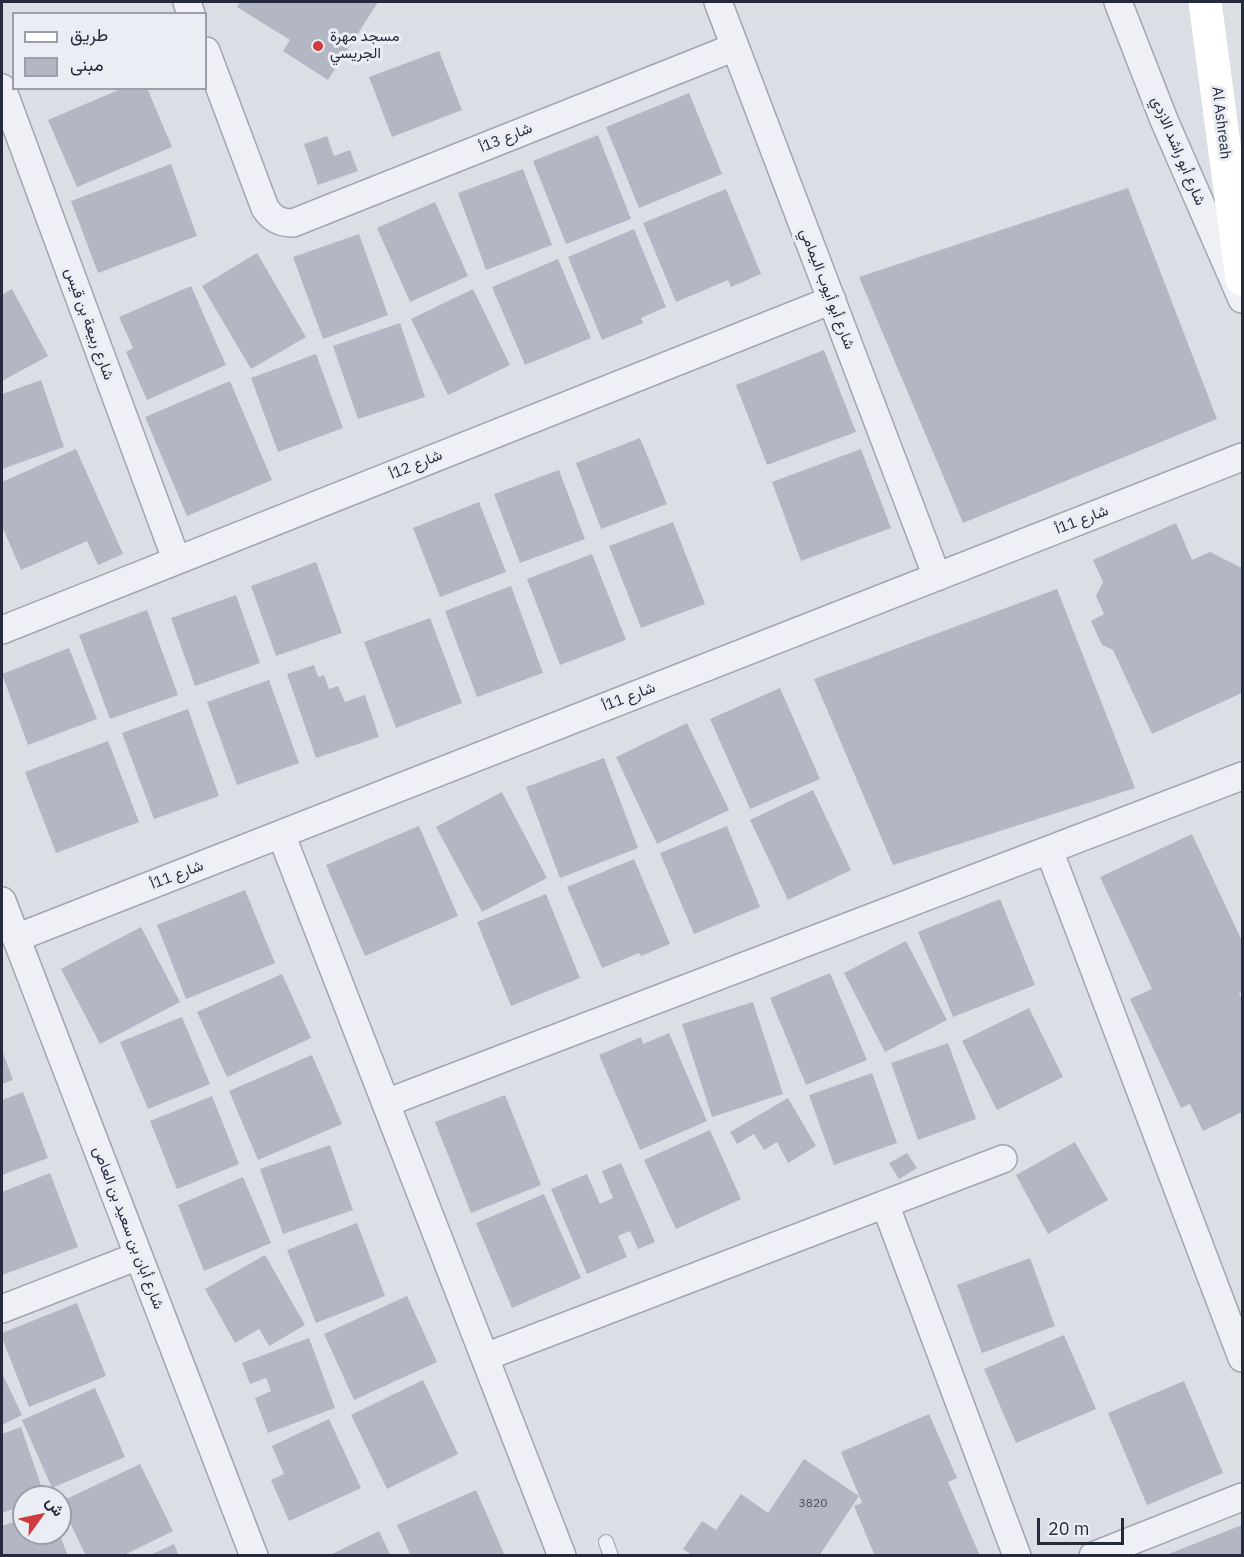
<!DOCTYPE html>
<html>
<head>
<meta charset="utf-8">
<style>
	body { margin:0 }
	#map { position:relative; width:1244px; height:1557px; overflow:hidden; background:#dcdee6; font-family:"IBM Plex Sans",Vazirmatn,sans-serif }
	canvas { display:block }
	.frame { position:absolute; inset:0; border:3px solid #252b3d; pointer-events:none }
	.legend { position:absolute; left:12px; top:12px; width:195px; height:78px; box-sizing:border-box; background:#ebedf4; border:2px solid #9c9fab; margin:0; padding:8px 10px; list-style:none; font-size:18px; color:#252b3d }
	.legend li { display:flex; align-items:center; gap:12px; height:30px }
	.legend b { width:30px; border:2px solid #9c9fab }
	.north { position:absolute; left:12px; top:1485px; width:60px; height:60px; box-sizing:border-box; background:#ebedf4; border:2px solid #9c9fab; border-radius:50%; rotate:57deg; font-size:16px; font-weight:700; line-height:24px; text-align:center; color:#252b3d }
	.north::after { content:''; display:block; margin:auto; width:21px; height:27px; background:#d03c3e; clip-path:polygon(50% 0,100% 100%,50% 72%,0 100%) }
	.scale { position:absolute; left:1037px; top:1518px; width:87px; height:27px; box-sizing:border-box; border:3px solid #252b3d; border-top:0; padding-left:8px; font-size:18px; line-height:21px; white-space:nowrap; color:#252b3d; -webkit-text-stroke:4px #ebedf4; paint-order:stroke }
</style>
</head>
<body>
<div id="map">
<canvas width="1244" height="1557"></canvas>
<div class="frame"></div>
<ul class="legend">
<li><b style="height:8px;background:#fff"></b>طريق</li>
<li><b style="height:16px;background:#b3b7c3"></b>مبنى</li>
</ul>
<div class="north">ش</div>
<div class="scale">20 m</div>
</div>
<script>
const ctx = document.querySelector('canvas').getContext('2d');
ctx.lineJoin = 'round';
function fill(path, color) {
  ctx.fillStyle = color;
  ctx.fill(path, 'evenodd');
}
function strokePath(path, color, width, dash) {
  ctx.strokeStyle = color;
  ctx.lineWidth = width;
  ctx.lineCap = dash ? 'butt' : 'round';
  ctx.setLineDash(dash || []);
  ctx.stroke(path);
}
function drawText(font, color, halo, rows, align = 'center') {
  ctx.font = font + ' "IBM Plex Sans",Vazirmatn,sans-serif';
  ctx.lineWidth = 6;
  ctx.setLineDash([]);
  ctx.textBaseline = 'middle';
  ctx.strokeStyle = halo;
  ctx.fillStyle = color;
  for (const [text, x, y, turn = 0] of rows) {
    ctx.save();
    ctx.translate(x, y);
    ctx.rotate((+turn || 0) * Math.PI / 180);
    ctx.textAlign = isNaN(turn) ? turn : align;
    if (halo) ctx.strokeText(text, 0, 0);
    ctx.fillText(text, 0, 0);
    ctx.restore();
  }
}
const building = new Path2D(`
	M240 2H378L328 80 283 51 290 40 237 7Z
	M439 51 462 110 392 137 369 77Z
	M123 88H147L172 147 77 187 48 120Z
	M689 93 722 174 639 208 606 127Z
	M598 135 631 219 566 244 533 161Z
	M327 136 334 156 350 150 358 171 318 185 304 144Z
	M171 164 197 236 98 273 71 201Z
	M523 169 552 245 486 270 458 193Z
	M1128 188 1217 419 963 523 859 277Z
	M726 189 761 274 731 287 728 280 676 302 643 223Z
	M435 202 468 276 410 302 377 228Z
	M634 229 666 307 641 318 643 323 602 340 568 257Z
	M359 234 388 315 323 339 293 257Z
	M257 253 306 337 251 369 202 286Z
	M558 259 591 338 525 365 492 287Z
	M191 286 226 365 147 400 126 352 133 348 119 317Z
	M12 289 48 356 2 381V295Z
	M473 289 510 365 448 395 411 319Z
	M400 323 425 397 358 419 333 346Z
	M824 350 856 432 767 465 736 385Z
	M316 354 343 428 278 452 251 378Z
	M41 380 64 447 2 469V394Z
	M230 381 272 480 187 516 145 417Z
	M640 438 667 504 601 529 576 463Z
	M76 449 123 554 98 565 87 541 21 570 2 526V482Z
	M861 449 891 528 801 561 772 482Z
	M559 470 585 539 520 563 494 494Z
	M479 502 506 572 440 597 413 528Z
	M673 522 705 604 641 628 609 546Z
	M1176 523 1192 560 1210 552 1242 568V693L1152 734 1113 650 1102 645 1091 621 1104 614 1096 596 1103 582 1093 560Z
	M592 554 626 640 560 665 527 579Z
	M316 562 342 633 276 656 251 586Z
	M511 586 543 673 477 697 445 611Z
	M1057 589 1135 788 893 865 814 679Z
	M236 595 260 663 195 686 171 618Z
	M147 610 178 695 110 719 79 635Z
	M430 618 462 703 396 728 364 642Z
	M69 648 97 719 28 745 2 674Z
	M314 665 318 677 324 675 329 689 338 686 345 702 365 695 379 737 316 758 287 674Z
	M269 680 299 763 237 785 207 702Z
	M780 688 820 779 750 809 710 719Z
	M188 709 219 796 154 819 122 733Z
	M687 723 729 810 657 844 616 757Z
	M108 741 139 822 56 853 25 772Z
	M604 758 638 848 560 878 526 787Z
	M813 790 851 870 788 900 750 820Z
	M502 792 547 878 482 912 436 827Z
	M419 826 458 916 365 956 326 865Z
	M727 826 760 907 694 934 660 853Z
	M1192 834 1242 941V992L1239 993 1242 1000V1112L1203 1131 1190 1104 1181 1108 1130 999 1152 989 1100 877Z
	M634 859 670 944 641 956 639 953 602 968 567 887Z
	M245 890 275 963 186 999 157 925Z
	M546 894 580 978 511 1006 477 922Z
	M1000 899 1035 985 953 1017 918 932Z
	M141 927 180 1002 100 1044 61 969Z
	M906 941 947 1020 885 1052 844 973Z
	M830 973 867 1060 806 1085 770 998Z
	M282 974 311 1038 227 1077 197 1012Z
	M753 1002 783 1094 712 1117 682 1024Z
	M1029 1008 1063 1077 997 1110 962 1041Z
	M182 1017 210 1084 148 1109 120 1042Z
	M669 1033 707 1121 640 1150 599 1055 641 1037 643 1044Z
	M948 1043 976 1119 918 1140 891 1063Z
	M2 1050 13 1080 2 1084Z
	M312 1055 342 1124 258 1160 229 1091Z
	M872 1073 897 1143 834 1165 809 1095Z
	M23 1092 48 1158 2 1175V1100Z
	M505 1095 541 1185 471 1213 435 1122Z
	M212 1096 239 1164 177 1189 150 1121Z
	M788 1098 816 1146 788 1163 777 1142 764 1150 754 1134 737 1144 730 1132Z
	M710 1130 741 1199 676 1229 644 1160Z
	M1075 1142 1108 1200 1048 1234 1016 1175Z
	M330 1145 353 1210 283 1234 260 1169Z
	M907 1153 917 1168 899 1179 889 1163Z
	M621 1163 655 1242 638 1249 630 1231 618 1236 627 1257 587 1274 551 1189 587 1174 600 1204 613 1198 602 1171Z
	M50 1173 78 1247 2 1275V1192Z
	M243 1177 271 1243 204 1271 178 1205Z
	M544 1194 581 1278 512 1308 476 1223Z
	M357 1223 385 1296 316 1323 287 1250Z
	M265 1255 305 1325 269 1346 259 1329 235 1343 205 1289Z
	M1030 1258 1055 1326 982 1353 957 1285Z
	M407 1296 437 1362 354 1400 324 1334Z
	M77 1303 106 1376 29 1407 2 1338V1333Z
	M1064 1335 1096 1409 1016 1443 984 1369Z
	M309 1338 335 1408 268 1433 255 1398 271 1391 266 1378 250 1384 242 1363Z
	M2 1373 22 1415 2 1425Z
	M423 1380 458 1454 387 1489 351 1415Z
	M1184 1381 1223 1473 1147 1505 1108 1413Z
	M95 1388 125 1457 52 1488 22 1420Z
	M929 1414 957 1478 948 1482 980 1556H875L854 1506 862 1503 841 1452Z
	M329 1419 361 1488 289 1521 271 1480 284 1474 272 1446Z
	M21 1427 45 1497H24V1505L2 1513V1434Z
	M804 1459 859 1496 819 1556H693L683 1549 702 1521 716 1530 741 1494 768 1513Z
	M140 1464 173 1531 122 1556H86L60 1502Z
	M476 1490 505 1556H411L397 1525Z
	M24 1518V1533H59L68 1556H2V1526Z
	M1242 1525V1556H1166V1555Z
	M379 1531 391 1556H328Z
	M174 1544 179 1556H148Z`);
const lane = new Path2D(`
	M606 1542 611 1556`);
const street = new Path2D(`
	M187 2 191 14
	M718 2 937 577
	M1118 2 1164 120 1242 299
	M206 51 265 208C272 219 280 223 293 223L735 47
	M2 88 176 559
	M2 630 832 300
	M281 834 562 1556
	M1049 850 1242 1358
	M2 901 254 1556
	M16 938 1242 457
	M386 1103 1242 776
	M885 1204 1017 1556
	M2 1309 138 1256
	M485 1357 1003 1159
	M1093 1556 1242 1497`);
const secondary = new Path2D(`
	M1205 2 1242 279`);
const markers = [
	[318,46,6,"#d03c3e"]
];
const numberNames = [
	["3820",813,1504]
];
const poiNames = [
	["مسجد مهرة",330,37],
	["الجريسي",330,54]
];
const streetNames = [
	["Al Ashreah",1221,123,83],
	["شارع 13أ",506,138,-22],
	["شارع أبو راشد الازدي",1178,151,67],
	["شارع أبو أيوب اليمامي",827,289,69],
	["شارع ربيعة بن قيس",89,324,70],
	["شارع 12أ",416,465,-22],
	["شارع 11أ",1082,520,-21],
	["شارع 11أ",629,697,-21],
	["شارع 11أ",177,875,-21],
	["شارع أبان بن سعيد بن العاص",128,1228,69]
];
fill(building, '#b3b7c3');
strokePath(lane, '#a1a5b0', 16);
strokePath(street, '#a1a5b0', 30);
strokePath(lane, '#eef0f5', 14);
strokePath(street, '#eef0f5', 27);
strokePath(secondary, '#fff', 33);
for (const [x, y, r, color] of markers) {
  const dot = new Path2D();
  dot.arc(x, y, r, 0, 2 * Math.PI);
  ctx.fillStyle = color;
  ctx.fill(dot);
  strokePath(dot, '#ebedf4', 2);
}
drawText('12px', '#484e5e', null, numberNames);
drawText('15px', '#252b3d', '#ebedf4', poiNames, 'left');
drawText('15px', '#252b3d', '#ebedf4', streetNames);
</script>
</body>
</html>
